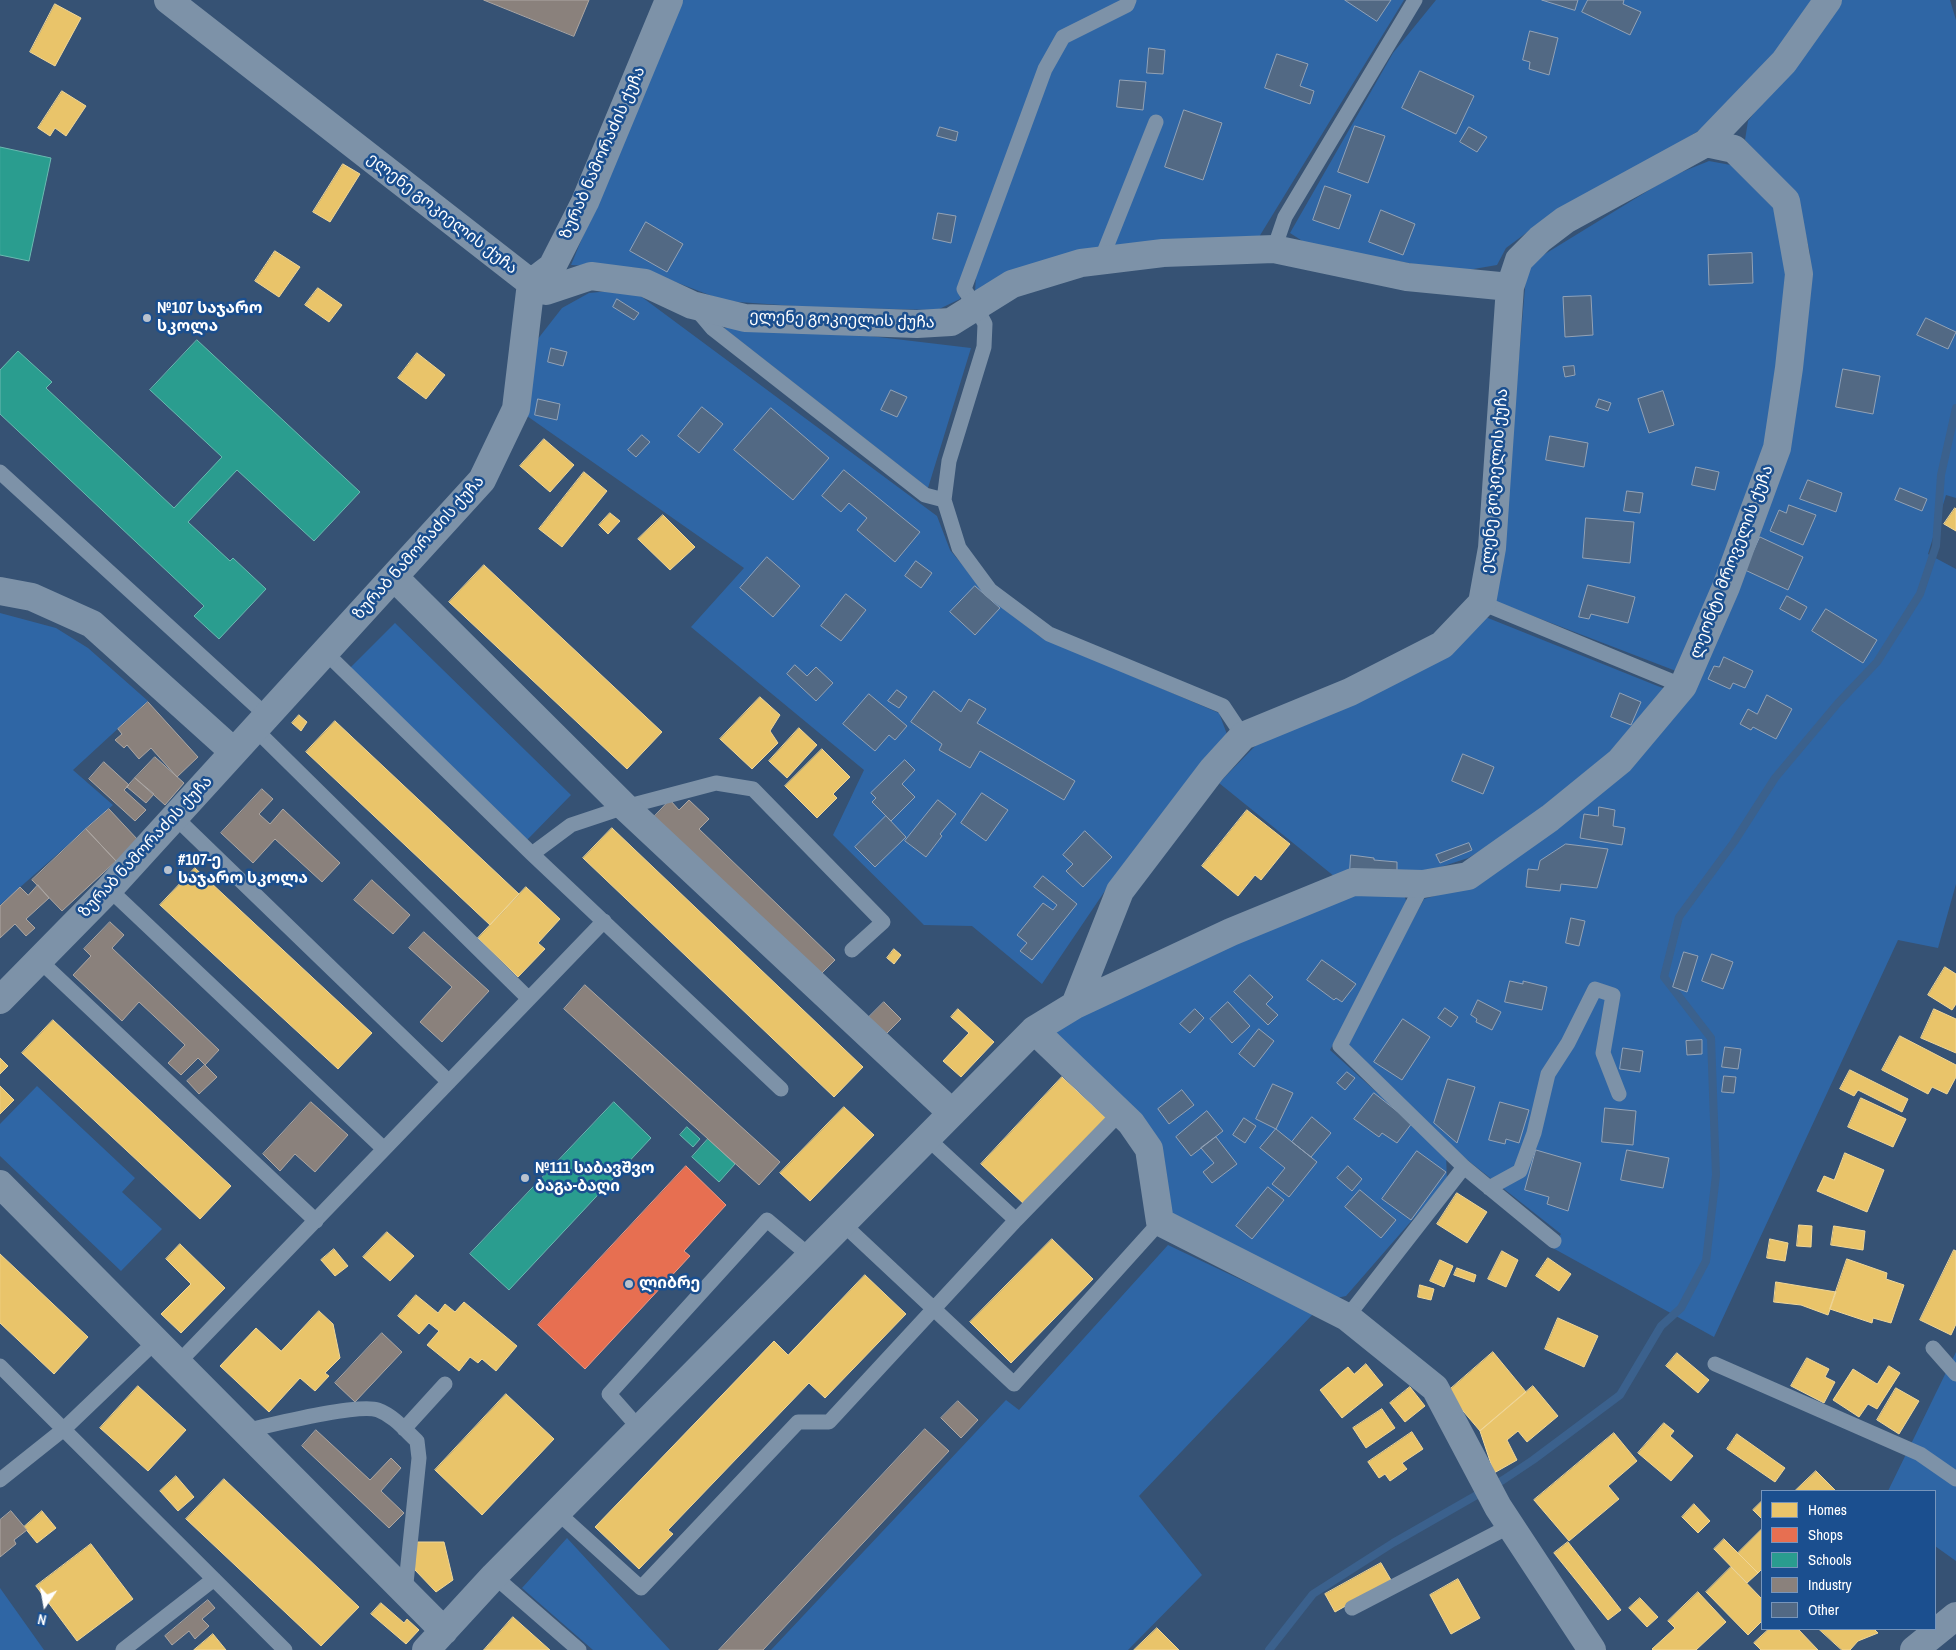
<!DOCTYPE html>
<html>
<head>
<meta charset="utf-8">
<style>
	body { margin:0 }
	#map { position:relative; width:1956px; height:1650px; overflow:hidden; background:#365274; font-family:"Archivo Narrow",sans-serif }
	canvas { display:block }
	.legend { position:absolute; left:1761px; top:1490px; width:175px; height:140px; box-sizing:border-box; background:#1b4f8f; border:1px solid #7695bc; margin:0; padding:6px 9px; list-style:none; font-size:15px; color:#fff }
	.legend li { display:flex; align-items:center; gap:10px; height:25px }
	.legend b { width:25px; border:1px solid #7695bc }
	.north { position:absolute; left:20px; top:1580px; width:50px; height:50px; -webkit-text-stroke:4px #1b4f8f; paint-order:stroke; rotate:192deg; font-size:14px; font-weight:700; line-height:20px; text-align:center; color:#fff }
	.north::after { content:''; display:block; margin:auto; width:18px; height:22px; background:#fff; clip-path:polygon(50% 0,100% 100%,50% 72%,0 100%) }
</style>
</head>
<body>
<div id="map">
<canvas width="1956" height="1650"></canvas>
<ul class="legend">
<li><b style="height:14px;background:#e9c46a"></b>Homes</li>
<li><b style="height:14px;background:#e76f51"></b>Shops</li>
<li><b style="height:14px;background:#2a9d8f"></b>Schools</li>
<li><b style="height:14px;background:#8a817c"></b>Industry</li>
<li><b style="height:14px;background:#526984"></b>Other</li>
</ul>
<div class="north">N</div>
</div>
<script>
const ctx = document.querySelector('canvas').getContext('2d');
ctx.lineJoin = 'round';
function fill(path, color) {
  ctx.fillStyle = color;
  ctx.fill(path, 'evenodd');
}
function strokePath(path, color, width, dash) {
  ctx.strokeStyle = color;
  ctx.lineWidth = width;
  ctx.lineCap = dash ? 'butt' : 'round';
  ctx.setLineDash(dash || []);
  ctx.stroke(path);
}
function drawText(font, color, halo, rows, align = 'center') {
  ctx.font = font + ' "Archivo Narrow","Noto Sans Georgian",sans-serif';
  ctx.lineWidth = 5;
  ctx.setLineDash([]);
  ctx.textBaseline = 'middle';
  ctx.strokeStyle = halo;
  ctx.fillStyle = color;
  for (const [text, x, y, turn = 0] of rows) {
    ctx.save();
    ctx.translate(x, y);
    ctx.rotate((+turn || 0) * Math.PI / 180);
    ctx.textAlign = isNaN(turn) ? turn : align;
    if (halo) ctx.strokeText(text, 0, 0);
    ctx.fillText(text, 0, 0);
    ctx.restore();
  }
}
const green = new Path2D(`
	M681 0H1404L1259 237 975 293 976 273 962 274 960 299 937 310 809 307 725 301 639 268 571 265Z
	M1436 0H1819L1719 118 1647 163 1557 210 1506 248 1497 265 1456 272 1307 244 1290 233 1393 53Z
	M1840 0H1950L1956 20V498L1946 495 1928 554 1956 569V884L1938 948 1898 940 1714 1337 1551 1247 1561 1234 1456 1151 1347 1043 1424 899 1483 882 1689 696 1807 322 1810 253 1796 194 1745 140 1748 121Z
	M1709 161 1736 166 1780 207 1792 275 1763 456 1716 588 1676 671 1494 601 1500 576 1527 265 1672 176Z
	M631 289 937 516 950 550 989 597 1039 636 1219 713 1228 737 1113 879 1042 984 972 926 924 925 833 835 864 770 691 627 744 568 527 416 537 340 562 308 589 293Z
	M724 328H803L971 348 928 488Z
	M0 613 56 628 88 648 148 701 73 770 113 805 0 905Z
	M1483 616 1665 689 1566 802 1468 858 1410 877 1340 881 1219 783 1258 743Z
	M395 623 571 795 527 840 350 668Z
	M1401 887 1407 903 1330 1050 1446 1155 1447 1180 1346 1296 1327 1300 1168 1217 1153 1141 1048 1032 1344 891Z
	M37 1086 135 1178 122 1192 162 1229 121 1271 0 1156V1124Z
	M1168 1245 1313 1314 1139 1496 1202 1575 1128 1650H771L1006 1400 1019 1410Z
	M1956 1352V1561L1935 1546V1491H1888Z
	M567 1538 670 1650H593L522 1588Z
	M0 1588 44 1650H0Z`);
const homes = new Path2D(`
	M55 4 81 18 55 66 30 52Z
	M62 91 86 106 66 136 55 128 50 136 38 128Z
	M343 164 360 174 330 222 313 212Z
	M275 251 300 267 279 297 255 281Z
	M318 288 342 305 329 322 305 305Z
	M417 353 445 375 426 399 398 378Z
	M544 439 574 465 550 492 520 466Z
	M584 472 607 491 562 547 539 529Z
	M1955 508 1956 509V531L1944 524Z
	M610 513 620 521 608 534 599 525Z
	M663 515 695 547 670 570 638 539Z
	M484 565 662 732 627 769 449 602Z
	M760 697 780 715 770 731 778 743 752 769 720 739Z
	M299 715 307 722 301 731 292 723Z
	M335 721 519 894 490 925 306 752Z
	M799 728 817 745 787 778 769 761Z
	M822 749 850 777 833 794 837 798 817 818 785 786Z
	M1247 810 1290 844 1261 880 1255 875 1238 896 1202 866Z
	M612 828 863 1067 834 1097 583 858Z
	M195 868 372 1033 338 1069 160 905Z
	M526 887 560 919 538 943 545 949 518 977 478 938Z
	M894 949 901 955 894 964 887 958Z
	M1945 967 1956 974V1004L1952 1010 1928 995Z
	M958 1009 994 1042 961 1077 943 1061 969 1033 951 1017Z
	M1934 1009 1956 1019V1053L1921 1038Z
	M53 1020 231 1186 200 1219 22 1053Z
	M1900 1036 1956 1065V1077L1947 1094 1932 1087 1928 1094 1882 1070Z
	M0 1058 8 1066 0 1074Z
	M1850 1070 1908 1099 1902 1112 1858 1090 1854 1096 1840 1089Z
	M1062 1077 1106 1118 1025 1205 981 1164Z
	M0 1086 14 1100 0 1114Z
	M1861 1098 1906 1119 1893 1147 1848 1127Z
	M844 1107 874 1135 810 1201 780 1173Z
	M1845 1153 1884 1170 1867 1212 1817 1191 1824 1176 1834 1180Z
	M1457 1193 1487 1212 1467 1243 1437 1224Z
	M1799 1225 1812 1226 1811 1247 1797 1246Z
	M1834 1226 1865 1231 1863 1250 1831 1245Z
	M387 1232 414 1256 390 1281 363 1257Z
	M1052 1239 1093 1279 1011 1363 970 1322Z
	M1770 1239 1788 1243 1785 1261 1767 1258Z
	M180 1244 225 1288 181 1333 161 1314 191 1284 166 1259Z
	M334 1249 348 1266 335 1276 321 1260Z
	M1954 1250 1956 1251V1324L1951 1335 1920 1320Z
	M1502 1251 1518 1260 1506 1287 1488 1279Z
	M0 1254 88 1337 54 1374 0 1323Z
	M1548 1258 1571 1274 1559 1291 1536 1276Z
	M1847 1259 1887 1273 1886 1279 1904 1285 1891 1323 1873 1318 1872 1323 1830 1309Z
	M1440 1260 1453 1266 1444 1287 1430 1281Z
	M1457 1268 1476 1275 1474 1282 1454 1275Z
	M865 1275 906 1314 825 1398 809 1383 668 1530 673 1534 639 1569 595 1527 774 1341 788 1355Z
	M1776 1282 1836 1292 1828 1315 1801 1305 1774 1302Z
	M1420 1285 1434 1289 1431 1300 1418 1297Z
	M416 1295 438 1313 445 1304 455 1312 464 1302 517 1346 496 1371 482 1359 478 1363 470 1357 459 1371 427 1345 439 1331 429 1323 419 1334 398 1316Z
	M319 1311 333 1324 340 1358 325 1373 329 1376 315 1391 300 1378 269 1412 220 1366 256 1328 281 1351Z
	M1558 1318 1598 1336 1584 1367 1545 1349Z
	M1493 1352 1526 1392 1480 1431 1447 1392Z
	M1677 1353 1709 1380 1698 1393 1666 1366Z
	M1807 1358 1829 1369 1825 1377 1835 1382 1824 1403 1791 1386Z
	M1366 1364 1383 1385 1342 1418 1320 1390 1348 1367 1354 1374Z
	M1889 1366 1900 1373 1877 1409 1868 1404 1859 1417 1833 1400 1853 1369 1877 1384Z
	M138 1386 186 1430 148 1471 100 1428Z
	M1533 1386 1558 1416 1527 1442 1518 1431 1507 1440 1517 1460 1494 1473 1480 1431Z
	M1410 1387 1425 1406 1405 1422 1390 1403Z
	M1896 1388 1919 1401 1899 1434 1877 1420Z
	M506 1394 554 1439 482 1515 435 1470Z
	M1382 1409 1395 1428 1366 1448 1353 1428Z
	M1664 1423 1674 1431 1670 1436 1693 1456 1671 1481 1638 1453Z
	M1412 1432 1423 1449 1402 1463 1407 1469 1390 1481 1385 1474 1379 1478 1368 1462Z
	M1614 1433 1637 1461 1608 1486 1619 1499 1569 1541 1534 1500Z
	M1737 1434 1785 1468 1775 1482 1727 1449Z
	M1816 1471 1836 1491H1795Z
	M176 1476 194 1497 178 1511 160 1491Z
	M224 1479 359 1607 321 1646 186 1519Z
	M1762 1501V1519L1753 1510Z
	M1694 1504 1710 1521 1698 1533 1682 1517Z
	M42 1511 56 1528 37 1543 24 1527Z
	M1762 1529V1569L1758 1573 1738 1553Z
	M1724 1539 1758 1573 1747 1583 1714 1549Z
	M416 1542H444L453 1580 436 1592 415 1570Z
	M1568 1542 1621 1610 1608 1620 1554 1553Z
	M91 1544 133 1599 77 1641 36 1586Z
	M1381 1563 1391 1580 1335 1612 1325 1594Z
	M1731 1567 1762 1599V1621L1748 1635 1706 1592Z
	M1458 1579 1480 1618 1451 1634 1430 1595Z
	M1698 1592 1726 1622 1696 1650H1653L1652 1649 1675 1628 1668 1621Z
	M1640 1598 1658 1617 1647 1627 1629 1608Z
	M381 1603 404 1623 407 1619 419 1630 406 1644 371 1614Z
	M513 1617 550 1650H484Z
	M1157 1628 1179 1650H1134Z
	M1769 1629H1798L1818 1650H1761L1754 1643Z
	M1819 1629H1874L1878 1633 1858 1641 1850 1650H1842Z
	M213 1634 226 1650H194Z`);
const shops = new Path2D(`
	M686 1166 726 1205 684 1251 690 1256 585 1369 538 1325Z`);
const schools = new Path2D(`
	M0 147 51 158 29 261 0 255Z
	M197 340 360 492 314 541 237 470 188 522 230 561 233 558 266 589 219 639 194 616 204 606 0 414V370L18 351 52 382 46 388 174 508 222 457 150 390Z
	M614 1102 651 1138 509 1290 470 1254Z
	M687 1127 700 1139 693 1147 680 1135Z
	M708 1139 735 1164 719 1182 692 1157Z`);
const industry = new Path2D(`
	M484 0H589L574 36Z
	M148 702 198 757 177 777 151 748 139 759 127 745 124 748 115 740 122 734 118 729Z
	M155 757 184 783 165 805 135 778Z
	M104 762 129 785 124 790 146 810 135 821 89 779Z
	M135 778 154 794 146 803 127 787Z
	M262 789 273 799 259 814 270 824 283 809 340 863 322 882 275 839 253 863 221 833Z
	M670 800 679 810 689 800 709 819 699 829 835 960 818 977 653 818Z
	M109 809 138 840 116 861 86 829Z
	M86 829 116 861 62 911 32 880Z
	M372 880 410 915 393 934 354 900Z
	M38 885 49 898 26 919 35 928 26 936 15 924 0 938V906L20 887 28 895Z
	M110 922 124 935 112 948 219 1050 205 1065 198 1058 181 1075 168 1063 185 1045 139 1002 122 1021 73 975 91 956 84 949Z
	M424 932 489 991 442 1042 420 1022 452 987 409 948Z
	M585 985 780 1162 759 1185 564 1009Z
	M884 1002 901 1019 884 1036 867 1019Z
	M205 1065 217 1077 199 1094 187 1081Z
	M311 1102 348 1135 315 1172 295 1154 280 1171 263 1154Z
	M382 1333 402 1352 355 1402 335 1383Z
	M958 1401 978 1420 961 1438 941 1418Z
	M925 1429 949 1451 763 1650H719Z
	M316 1430 370 1480 391 1458 401 1468 381 1491 404 1513 389 1528 302 1446Z
	M11 1511 27 1530 14 1540 16 1544 0 1557V1520Z
	M208 1600 215 1608 202 1619 209 1626 195 1639 189 1631 172 1645 165 1636Z`);
const stream = new Path2D(`
	M1269 1650 1313 1594 1393 1543 1503 1480 1533 1460 1620 1395 1661 1326 1681 1308 1706 1261 1716 1175 1711 1038 1664 977 1679 917 1734 842 1775 778 1838 703 1877 662 1920 594 1936 546 1941 475 1956 408`);
const building = new Path2D(`
	M1345 0H1391L1377 21Z
	M1542 0H1578L1575 10Z
	M1588 0H1624L1623 4 1641 12 1630 35 1582 12Z
	M1530 31 1558 38 1549 75 1529 69 1530 62 1523 60Z
	M1149 48 1165 50 1163 74 1147 73Z
	M1277 54 1308 64 1300 86 1314 91 1310 104 1265 88Z
	M1420 71 1474 96 1456 134 1402 108Z
	M1120 80 1146 82 1143 110 1117 107Z
	M1184 110 1222 123 1203 180 1165 167Z
	M1355 126 1385 136 1368 183 1338 172Z
	M940 127 958 132 956 141 937 136Z
	M1469 127 1487 137 1477 152 1460 142Z
	M1325 186 1351 195 1339 229 1313 220Z
	M1381 210 1415 224 1403 255 1369 242Z
	M938 213 956 216 951 243 933 239Z
	M646 222 683 244 667 272 630 251Z
	M1752 253 1753 283 1709 285 1708 255Z
	M1591 296 1593 335 1565 337 1563 297Z
	M617 299 639 313 634 320 613 307Z
	M1926 318 1956 332 1948 349 1917 335Z
	M551 348 567 352 563 366 548 362Z
	M1574 366 1575 375 1565 377 1563 367Z
	M1843 369 1880 376 1873 414 1836 407Z
	M891 390 907 397 897 417 881 410Z
	M1663 391 1674 425 1649 433 1638 399Z
	M538 399 560 404 557 420 535 415Z
	M1599 399 1611 403 1608 411 1596 407Z
	M702 407 723 424 699 453 678 436Z
	M771 408 829 458 793 500 734 450Z
	M642 435 650 442 636 457 628 450Z
	M1550 436 1588 443 1584 467 1546 460Z
	M1696 467 1719 472 1715 490 1692 485Z
	M844 470 920 532 895 562 857 530 867 518 849 503 841 512 822 496Z
	M1808 480 1842 493 1836 512 1800 499Z
	M1900 488 1927 499 1922 511 1895 500Z
	M1627 491 1643 493 1640 513 1624 511Z
	M1789 505 1816 515 1803 545 1770 531 1779 510 1786 513Z
	M1586 518 1634 522 1630 563 1583 558Z
	M1760 537 1803 557 1788 590 1745 570Z
	M767 557 800 586 773 617 740 588Z
	M916 561 932 573 921 588 905 576Z
	M1588 585 1635 597 1628 623 1591 614 1589 619 1579 617Z
	M975 586 1000 608 975 635 950 612Z
	M846 594 866 610 841 641 821 626Z
	M1787 596 1807 607 1800 620 1780 609Z
	M1826 609 1877 640 1863 663 1812 631Z
	M1724 657 1753 671 1745 688 1733 683 1730 689 1708 679 1714 666 1719 667Z
	M795 665 807 676 816 667 833 683 816 701 787 674Z
	M897 690 907 697 899 708 888 701Z
	M934 691 961 712 969 699 986 709 977 723 1075 781 1064 800 980 751 970 768 939 750 942 744 911 722Z
	M1620 693 1641 702 1631 725 1611 717Z
	M869 694 907 726 895 740 889 735 875 751 843 724Z
	M1767 695 1792 709 1776 739 1753 727 1751 730 1740 724 1748 709 1757 714Z
	M1463 754 1494 767 1483 794 1452 781Z
	M905 760 915 770 902 784 915 797 891 821 872 802 876 798 871 793Z
	M982 793 1008 810 986 841 961 823Z
	M938 800 956 814 940 834 942 836 926 857 905 841Z
	M1599 807 1615 810 1613 826 1625 828 1622 845 1580 838 1584 814 1598 816Z
	M886 816 906 837 875 867 855 847Z
	M1085 831 1112 857 1083 887 1066 871 1073 864 1063 855Z
	M1469 843 1472 850 1440 863 1436 855Z
	M1566 844 1608 849 1597 888 1561 884 1560 891 1526 887 1528 869 1538 870 1540 861Z
	M1351 855 1374 858V860L1397 862V872H1350Z
	M1043 876 1077 904 1032 960 1020 951 1027 943 1017 935 1043 903 1053 910 1057 905 1034 887Z
	M1571 918 1585 921 1579 946 1566 943Z
	M1684 952 1698 956 1687 992 1673 987Z
	M1712 954 1733 962 1723 989 1702 981Z
	M1322 960 1356 984 1342 1002 1336 998 1334 1000 1307 980Z
	M1250 975 1273 997 1266 1004 1278 1015 1268 1025 1234 992Z
	M1510 981 1523 984V981L1547 987 1542 1010 1505 1002Z
	M1478 1000 1501 1012 1492 1030 1476 1022 1477 1019 1471 1015Z
	M1228 1002 1250 1026 1232 1043 1210 1019Z
	M1445 1008 1458 1017 1451 1027 1438 1018Z
	M1195 1009 1204 1018 1190 1033 1180 1024Z
	M1403 1019 1430 1037 1402 1080 1374 1062Z
	M1259 1029 1274 1041 1254 1067 1239 1054Z
	M1702 1040V1054L1687 1055 1686 1041Z
	M1725 1047 1741 1049 1738 1069 1722 1067Z
	M1623 1048 1643 1051 1640 1072 1620 1069Z
	M1347 1072 1355 1078 1345 1090 1337 1083Z
	M1724 1076 1736 1077 1734 1093 1722 1092Z
	M1448 1079 1475 1087 1457 1143 1434 1123Z
	M1273 1084 1293 1093 1276 1129 1256 1119Z
	M1182 1090 1194 1105 1169 1124 1158 1109Z
	M1374 1093 1412 1123 1397 1143 1382 1133 1379 1137 1354 1119Z
	M1500 1102 1529 1110 1519 1143 1506 1139 1505 1144 1489 1140Z
	M1605 1108 1636 1111 1633 1145 1602 1142Z
	M1207 1111 1223 1131 1191 1156 1176 1137Z
	M1312 1117 1331 1133 1311 1157 1292 1142Z
	M1244 1118 1256 1126 1245 1143 1233 1135Z
	M1276 1129 1317 1162 1289 1197 1272 1184 1285 1168 1260 1148Z
	M1216 1137 1237 1164 1212 1183 1203 1172 1214 1163 1201 1148Z
	M1536 1150 1581 1163 1568 1211 1547 1204 1549 1197 1525 1190Z
	M1627 1150 1669 1158 1663 1188 1621 1180Z
	M1417 1151 1446 1172 1411 1220 1382 1199Z
	M1348 1166 1362 1179 1352 1191 1337 1178Z
	M1268 1187 1284 1200 1252 1239 1236 1226Z
	M1360 1190 1396 1220 1381 1238 1345 1207Z`);
const lane = new Path2D(`
	M1129 0 1127 5 1063 37 1045 69 964 289 976 307 985 324 984 347 949 461 944 500 959 548 990 590 1049 634 1223 706 1243 736
	M1274 249 1285 217 1415 0
	M1101 260 1156 122
	M696 309 712 328 925 495 944 500
	M0 472 267 716
	M1482 603 1683 686
	M325 652 532 854 781 1089
	M255 729 529 999
	M175 817 449 1082
	M532 854 571 825 625 807 716 783 753 789 883 922 852 950
	M1423 884 1340 1046 1464 1167 1554 1241
	M109 889 384 1149
	M39 960 316 1221
	M927 1138 1016 1220
	M1489 1188 1520 1171 1534 1133 1548 1074 1568 1043 1595 989 1613 995 1603 1053 1619 1094
	M842 1223 1014 1384 1160 1222
	M1347 1317 1464 1167
	M1933 1348 1956 1374
	M178 1363 604 921
	M1715 1364 1920 1454 1956 1479
	M0 1366 285 1650
	M639 1428 609 1394 767 1220 810 1256
	M404 1429 445 1384
	M245 1431C271 1425 358 1403 378 1410 394 1416 405 1430 417 1441L419 1458 405 1593
	M0 1480 64 1429 156 1341
	M557 1512 641 1588 798 1422H829L1016 1220 1121 1112
	M494 1576 579 1650
	M1352 1608 1510 1526
	M123 1650 214 1579`);
const street = new Path2D(`
	M168 0 531 283 546 291 591 276 645 283 692 305 745 318 917 324 951 322 1012 284 1081 263 1163 253 1274 249 1407 277 1510 287
	M394 577 625 807 952 1113
	M0 591 32 597 92 624 234 752
	M0 1000 109 889 482 480 516 409 531 283 552 267 585 202 669 0
	M1075 1005 1120 891 1212 770 1243 736 1350 692 1442 645 1482 603 1492 548 1510 287 1519 260 1540 239 1565 220 1706 143 1784 62 1828 0
	M1034 1030 1131 1123 1149 1149 1160 1222 1347 1317 1435 1388 1498 1507 1592 1650
	M0 1184 444 1631
	M426 1650 494 1576 1034 1030 1075 1005 1231 932 1353 882 1423 884 1468 876 1550 818 1620 761 1683 686 1726 587 1777 448 1789 368 1799 274 1786 201 1734 149 1706 143
	M1914 1650 1956 1616`);
const markers = [
	[147,318,5,"#b9c2ce"],
	[168,870,5,"#b9c2ce"],
	[525,1178,5,"#b9c2ce"],
	[629,1284,5,"#b9c2ce"]
];
const streetNames = [
	["ზურაბ ნამორაძის ქუჩა",603,153,-66],
	["ელენე გოკიელის ქუჩა",442,214,38],
	["ელენე გოკიელის ქუჩა",842,320,2],
	["ელენე გოკიელის ქუჩა",1495,481,-85],
	["ზურაბ ნამორაძის ქუჩა",419,548,-48],
	["ლეონტი მროველის ქუჩა",1732,562,-69],
	["ზურაბ ნამორაძის ქუჩა",146,847,-47]
];
const poiNames = [
	["№107 საჯარო",157,309],
	["სკოლა",157,327],
	["#107-ე",178,861],
	["საჯარო სკოლა",178,879],
	["№111 საბავშვო",535,1169],
	["ბაგა-ბაღი",535,1187],
	["ლიბრე",639,1284]
];
fill(green, '#2f66a5');
fill(homes, '#e9c46a');
strokePath(homes, '#f0d697', 1);
fill(shops, '#e76f51');
strokePath(shops, '#ee9a85', 1);
fill(schools, '#2a9d8f');
strokePath(schools, '#6abab1', 1);
fill(industry, '#8a817c');
strokePath(industry, '#ada7a3', 1);
strokePath(stream, '#3b618d', 8);
fill(building, '#526984');
strokePath(building, '#92a2b6', 1);
strokePath(lane, '#7d92a8', 15);
strokePath(street, '#7d92a8', 28);
for (const [x, y, r, color] of markers) {
  const dot = new Path2D();
  dot.arc(x, y, r, 0, 2 * Math.PI);
  ctx.fillStyle = color;
  ctx.fill(dot);
  strokePath(dot, '#1b4f8f', 2);
}
drawText('16px', '#fff', '#1b4f8f', streetNames);
drawText('bold 16px', '#fff', '#1b4f8f', poiNames, 'left');
</script>
</body>
</html>
